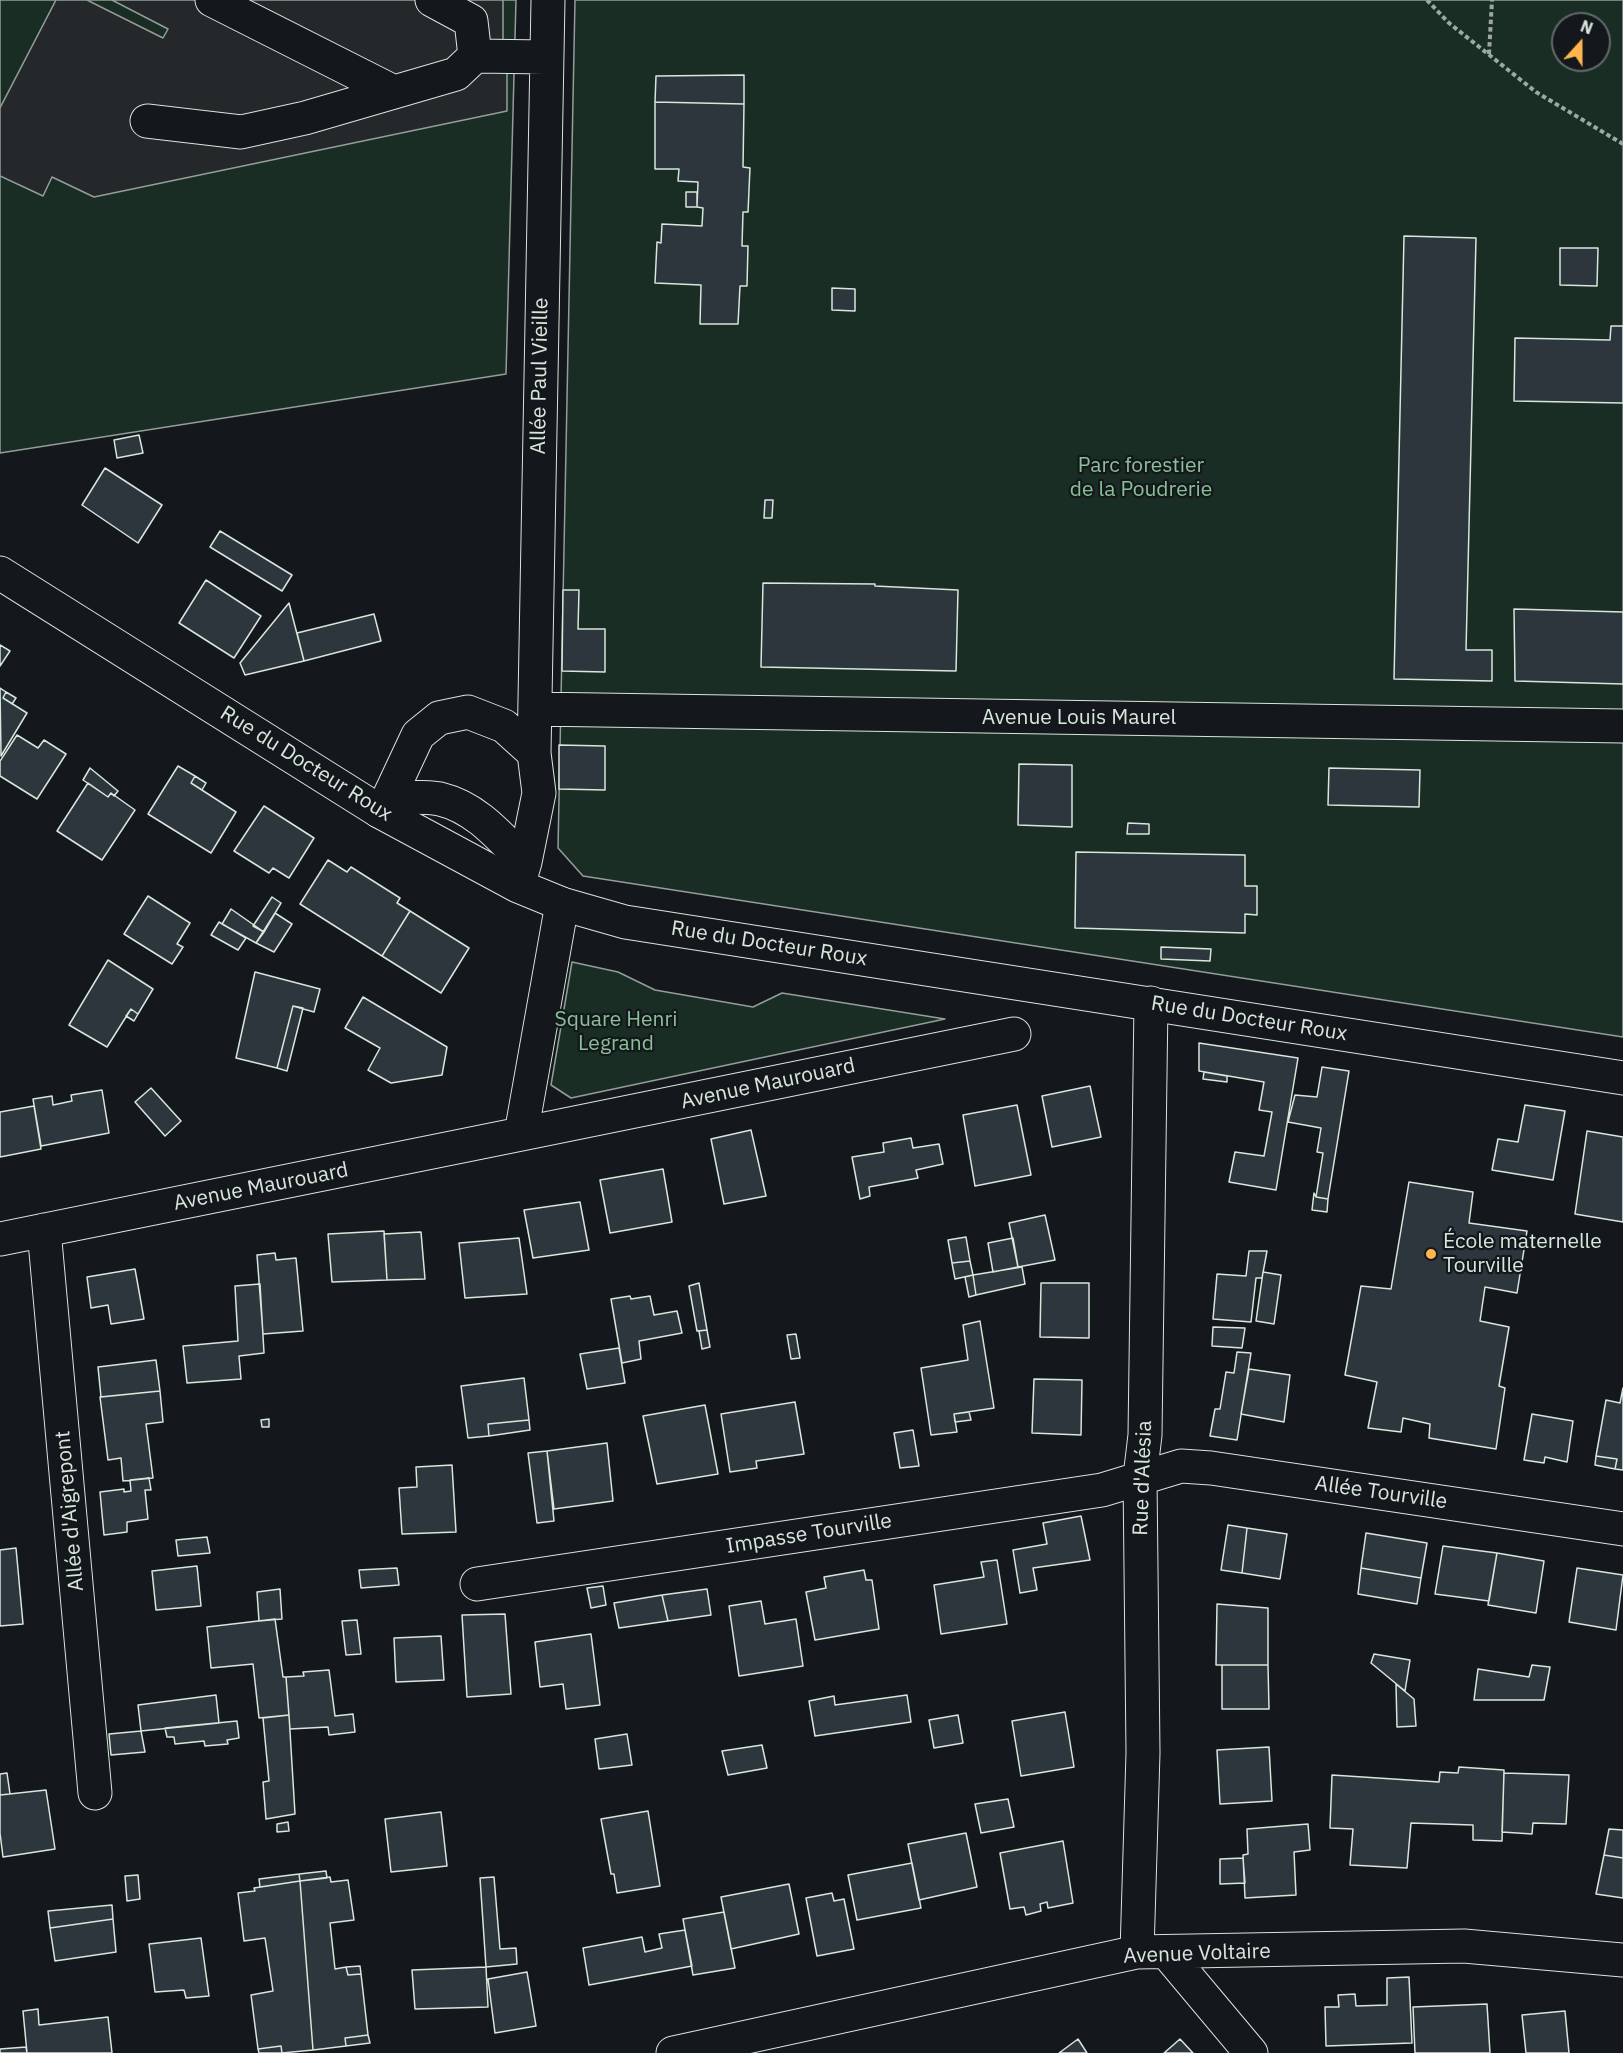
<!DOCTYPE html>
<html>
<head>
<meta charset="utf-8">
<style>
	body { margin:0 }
	#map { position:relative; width:1623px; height:2053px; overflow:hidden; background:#14181c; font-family:"IBM Plex Sans",sans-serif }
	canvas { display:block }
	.north { position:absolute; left:1551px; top:12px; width:60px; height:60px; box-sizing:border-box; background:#14181c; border:2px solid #626a69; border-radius:50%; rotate:21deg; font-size:16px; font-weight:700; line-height:24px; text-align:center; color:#d8e6dc }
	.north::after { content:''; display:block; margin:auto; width:21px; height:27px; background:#ffb74d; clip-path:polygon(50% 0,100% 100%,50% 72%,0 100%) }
</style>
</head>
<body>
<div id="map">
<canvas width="1623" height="2053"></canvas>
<div class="north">N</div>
</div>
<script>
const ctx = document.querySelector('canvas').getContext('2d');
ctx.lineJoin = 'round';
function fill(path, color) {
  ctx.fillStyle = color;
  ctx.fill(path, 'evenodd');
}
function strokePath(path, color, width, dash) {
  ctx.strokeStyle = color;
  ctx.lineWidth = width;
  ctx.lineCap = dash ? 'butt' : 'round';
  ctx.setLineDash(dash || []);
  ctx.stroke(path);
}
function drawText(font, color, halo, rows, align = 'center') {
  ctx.font = font + ' "IBM Plex Sans",sans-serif';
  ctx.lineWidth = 4.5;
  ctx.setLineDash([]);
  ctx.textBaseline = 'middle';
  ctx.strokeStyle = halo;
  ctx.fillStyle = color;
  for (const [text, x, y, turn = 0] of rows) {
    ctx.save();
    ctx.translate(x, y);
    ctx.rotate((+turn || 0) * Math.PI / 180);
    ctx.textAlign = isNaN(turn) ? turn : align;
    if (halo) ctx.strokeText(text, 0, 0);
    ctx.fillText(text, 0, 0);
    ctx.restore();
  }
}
const green = new Path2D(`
	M0 0H516L506 374 0 453Z
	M575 0H1623V1037L583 876 558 848ZM1563 24H1599V60H1563Z
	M572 962 618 972 655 990 753 1007 782 993 945 1019 571 1098 551 1085Z`);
const parking = new Path2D(`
	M56 0H87L163 38 168 29 112 0H503V44L507 45V111L94 197 52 177 43 196 0 176V108Z`);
const building = new Path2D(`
	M744 75V104L655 102 656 76Z
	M655 102 744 104 743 167 750 168 748 212H743L742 246H748L747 286H740L738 324H700L701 285 655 283 657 242 661 243 662 224 702 226 703 208 697 207 698 182 678 181 679 169H655Z
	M686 192H697V207H686Z
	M1404 236 1476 238 1466 650H1492V681L1394 679Z
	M1560 248H1598L1597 286 1560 285Z
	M832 288 855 289V311L832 310Z
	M1611 326H1623V403L1514 401 1515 338 1610 340Z
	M139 435 143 453 117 458 114 440Z
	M105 468 162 505 138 543 82 505Z
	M765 500H773L772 518H764Z
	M220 531 292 575 282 591 210 547Z
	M206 580 261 616 234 658 179 623Z
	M763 583 875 584V586L958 590 956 671 761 667Z
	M563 590H579L578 629H605V672L562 671Z
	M289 603 304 661 245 675 240 663Z
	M1514 609 1623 612V684L1515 681Z
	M374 614 381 641 304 661 297 633Z
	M0 645 10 651 0 666Z
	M0 688 6 692 3 698 27 713 1 756Z
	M6 692 16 698 12 704 3 698Z
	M17 735 38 748 44 740 66 754 37 799 0 776V761Z
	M559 745 605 746V790L559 789Z
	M1019 764 1072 765V827L1018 825Z
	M178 766 195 776 191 783 236 812 211 853 148 814Z
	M90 768 118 791 114 796 111 793 108 797 83 780Z
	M1329 768 1420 770 1419 807 1328 805Z
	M195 776 206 783 202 790 191 783Z
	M88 783 108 797 111 793 135 810 102 860 57 831Z
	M264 806 314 838 289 878 273 868 269 873 234 851Z
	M1128 823 1149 824V834H1127Z
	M1076 852 1245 855V886H1257V915L1245 914V933L1075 928Z
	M328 860 347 872 351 867 400 898 397 903 410 911 382 956 300 904Z
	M148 896 190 923 177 944 183 947 172 964 124 934Z
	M272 897 281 903 264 932 253 926Z
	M231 909 264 932 256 943 222 924Z
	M410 911 469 948 441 993 382 956Z
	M275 913 292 924 274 952 256 943Z
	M219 922 246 938 238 950 211 935Z
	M1161 947 1211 949 1210 961 1161 959Z
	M108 960 153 989 138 1014 131 1009 107 1047 69 1025Z
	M255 972 320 989 314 1012 293 1006 277 1068 236 1058Z
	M363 997 447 1047 442 1075 391 1083 368 1070 380 1048 345 1028Z
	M293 1006 303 1008 287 1071 277 1068Z
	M131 1009 138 1014 134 1021 126 1016Z
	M1199 1043 1298 1058 1276 1190 1229 1182 1235 1152 1264 1156 1272 1112 1259 1110 1264 1082 1199 1071Z
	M1322 1067 1349 1071 1328 1199 1316 1197 1323 1153 1317 1152 1321 1128 1288 1122 1295 1095 1317 1097Z
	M1204 1072 1227 1076V1082L1203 1079Z
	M1090 1086 1101 1137 1052 1147 1042 1096Z
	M151 1088 181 1121 165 1136 135 1102Z
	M102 1090 109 1133 41 1146 33 1099 52 1096 53 1105 72 1101 71 1095Z
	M1017 1105 1031 1175 975 1186 963 1115Z
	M1525 1105 1565 1111 1553 1180 1492 1170 1498 1139 1518 1142Z
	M34 1106 41 1149 0 1157V1112Z
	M751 1130 766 1196 724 1204 711 1139Z
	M1587 1131 1623 1137V1222L1575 1214Z
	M911 1138 913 1148 939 1144 943 1164 916 1170 918 1178 869 1187 870 1196 860 1199 852 1157 884 1152 883 1143Z
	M663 1169 672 1222 610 1233 600 1180Z
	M1409 1182 1473 1192 1469 1223 1527 1231 1517 1293 1485 1287 1480 1321 1509 1327 1499 1386 1505 1388 1496 1449 1429 1438 1430 1424 1403 1418 1401 1432 1368 1428 1377 1382 1345 1375 1361 1286 1391 1289Z
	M1314 1193 1316 1197 1328 1199 1327 1212 1312 1210Z
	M580 1202 589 1250 533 1258 524 1210Z
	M1045 1215 1055 1260 1018 1267 1009 1223Z
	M384 1231 387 1280 332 1282 328 1234Z
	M421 1232 425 1279 387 1280 384 1234Z
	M966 1237 970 1261 952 1263 948 1240Z
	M519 1238 527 1294 465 1298 459 1243Z
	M1013 1238 1018 1267 993 1272 988 1243Z
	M1249 1251H1267L1262 1278H1256L1251 1322 1213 1319 1217 1274 1246 1276Z
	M275 1253 276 1260 296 1258 303 1331 263 1334 257 1255Z
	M970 1261 973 1275 955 1279 952 1263Z
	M1022 1267 1025 1284 976 1295 973 1275Z
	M135 1269 144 1319 111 1324 108 1305 91 1308 87 1277Z
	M1263 1272 1281 1275 1274 1324 1256 1321Z
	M973 1275 976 1295 969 1297 965 1277Z
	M699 1283 707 1330 697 1331 689 1286Z
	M1041 1283H1089V1338L1040 1337Z
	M260 1284 264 1353 239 1356 241 1379 187 1383 183 1346 238 1341 235 1286Z
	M630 1296 631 1299 650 1296 654 1315 677 1311 682 1333 639 1341 641 1359 622 1363 611 1299Z
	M980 1321 994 1408 954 1414 957 1432 931 1435 921 1368 968 1360 963 1325Z
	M1213 1327 1245 1328 1242 1348 1212 1346Z
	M707 1330 710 1347 702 1349 699 1331Z
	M796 1334 800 1358 791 1359 787 1335Z
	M619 1348 625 1383 587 1389 580 1354Z
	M1237 1352 1251 1353 1237 1440 1210 1436 1215 1409H1220L1226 1372 1234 1373Z
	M156 1360 160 1391 101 1397 98 1367Z
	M1249 1369 1290 1375 1284 1422 1241 1414Z
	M524 1378 529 1420 488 1424 489 1436 468 1438 461 1386Z
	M1034 1379 1082 1380 1081 1435 1032 1433Z
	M1623 1388V1470L1615 1469 1617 1459 1596 1456 1606 1400 1620 1403Z
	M160 1391 163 1422 146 1424 153 1478 123 1481 121 1458 108 1460 100 1397Z
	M795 1402 804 1454 756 1461 757 1468 730 1472 721 1414Z
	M705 1405 718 1474 657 1484 643 1416Z
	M969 1412 971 1420 955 1422 954 1414Z
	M1532 1414 1573 1421 1567 1462 1545 1457 1544 1463 1524 1460Z
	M269 1419V1427H262L261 1420Z
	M529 1420 530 1430 489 1436 488 1424Z
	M913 1430 919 1466 900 1468 894 1433Z
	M607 1443 613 1501 554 1509 547 1451Z
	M547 1451 554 1521 537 1523 528 1453Z
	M1596 1456 1617 1459 1615 1469 1595 1465Z
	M452 1465 456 1532 402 1534 399 1488 417 1487 416 1467Z
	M149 1478 151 1490H145L148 1519 127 1522V1532L104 1535 100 1492 124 1489V1492L131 1491 130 1480Z
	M1081 1516 1090 1560 1033 1568 1037 1590 1020 1593 1013 1550 1047 1544 1043 1523Z
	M1228 1525 1247 1528 1242 1573 1221 1570Z
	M1247 1528 1287 1534 1280 1579 1242 1573Z
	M1366 1533 1427 1543 1421 1578 1361 1568Z
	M207 1537 210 1553 178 1556 176 1540Z
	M1443 1546 1497 1553 1489 1601 1435 1594Z
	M16 1548 23 1624 0 1626V1550Z
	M1497 1553 1544 1561 1536 1613 1488 1605Z
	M997 1560 1007 1624 941 1634 934 1585 984 1577 981 1562Z
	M197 1566 201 1606 156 1610 152 1571Z
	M397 1568 399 1585 361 1588 359 1570Z
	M1361 1568 1421 1578 1417 1604 1358 1594Z
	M1577 1568 1623 1575 1616 1630 1569 1622Z
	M864 1570 866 1580H872L879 1629 815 1640 806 1592 826 1588 824 1577Z
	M603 1586 606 1605 591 1608 587 1588Z
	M280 1589 282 1619 259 1621 257 1592Z
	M707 1589 711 1615 668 1621 662 1595Z
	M662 1595 668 1621 619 1628 614 1603Z
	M761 1601 765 1624 796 1619 803 1666 739 1676 729 1606Z
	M1217 1604 1268 1608V1665H1216Z
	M505 1614 511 1694 467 1697 462 1615Z
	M275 1619 283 1677H286L289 1715 259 1718 253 1664 211 1668 207 1627Z
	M357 1620 361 1654 346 1655 342 1621Z
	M591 1634 600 1705 566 1709 563 1684 540 1687 535 1642Z
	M441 1636 444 1680 396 1682 394 1638Z
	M1374 1654 1410 1660 1405 1691 1371 1663Z
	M1222 1665H1268L1269 1709H1222Z
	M1532 1665 1550 1667 1544 1700H1474L1478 1669 1529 1677Z
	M329 1670 335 1716 353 1714 355 1732 329 1735 328 1727 290 1729 286 1677 304 1676 303 1672Z
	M1396 1684 1414 1699 1416 1726 1397 1727Z
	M216 1695 219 1723 141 1731 138 1705Z
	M907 1695 911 1722 815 1736 809 1701 834 1696 835 1705Z
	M1065 1712 1074 1767 1021 1776 1012 1721Z
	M289 1715 295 1814 266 1819 263 1782 269 1781 263 1718Z
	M958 1715 963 1743 934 1748 929 1720Z
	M237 1721 239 1738 227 1740 228 1744 205 1746 204 1741 175 1744 174 1737H167L165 1728Z
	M141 1731 145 1752 111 1755 109 1734Z
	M627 1734 632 1765 599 1769 595 1739Z
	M762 1745 767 1768 728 1775 722 1751Z
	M1269 1747 1272 1801 1220 1804 1217 1750Z
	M1459 1767 1504 1770 1502 1841 1473 1840V1825L1411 1823 1407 1868 1350 1865 1353 1829 1330 1828 1332 1775 1439 1782 1440 1772 1458 1773Z
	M7 1773 10 1794 0 1795V1774Z
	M1504 1773 1569 1775 1566 1824 1533 1823 1532 1834 1502 1832Z
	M46 1790 55 1849 3 1857 0 1833V1795Z
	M1008 1799 1014 1827 981 1833 975 1804Z
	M648 1811 660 1886 617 1893 614 1874H611L601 1819Z
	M441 1812 447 1866 391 1872 385 1819Z
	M288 1822 289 1831 277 1832V1824Z
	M1308 1824 1310 1850 1294 1852 1296 1895 1245 1898 1243 1855 1248 1854 1247 1829Z
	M1609 1829 1623 1830V1858L1604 1855Z
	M966 1833 977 1887 919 1900 908 1844Z
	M1063 1841 1073 1903 1048 1908 1047 1902 1040 1904 1041 1911 1026 1915 1024 1907 1010 1909 1000 1853Z
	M1604 1855 1623 1858V1898L1596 1894Z
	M1243 1858 1245 1883 1220 1884V1859Z
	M912 1863 921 1908 857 1920 848 1875Z
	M326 1871 327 1878 300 1881 299 1874Z
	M299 1874 300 1881 260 1887 259 1879Z
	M138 1875 140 1899 127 1901 125 1876Z
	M330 1877 331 1882 348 1880 354 1920 330 1923 335 1969 346 1967 348 1975 361 1974 368 2035 345 2038 346 2046 313 2050 300 1881Z
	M494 1877 500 1949 516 1948 517 1964 486 1967 480 1878Z
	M300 1881 313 2050 282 2053 281 2046 258 2049 251 1995 273 1991 265 1938 244 1941 238 1893 255 1891 254 1888Z
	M789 1884 799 1934 731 1949 721 1897Z
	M832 1893 834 1901 844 1899 854 1949 817 1956 806 1898Z
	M112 1905 113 1919 50 1928 48 1911Z
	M724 1912 735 1968 693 1975 683 1919Z
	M113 1919 116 1952 55 1961 50 1928Z
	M685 1930 692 1966 589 1985 583 1948 642 1937 645 1952 662 1948 659 1934Z
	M201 1938 209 1996 186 1998 184 1990 155 1992 149 1944Z
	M360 1966 361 1974 348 1975 346 1967Z
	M486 1967 488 2007 415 2009 412 1970Z
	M527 1972 536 2026 495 2033 488 1979Z
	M1409 1977 1412 2043 1326 2046 1325 2007H1339L1338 1995 1355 1994 1356 2006 1387 2005V1978Z
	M1487 2004 1490 2053H1415L1413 2007Z
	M38 2009 39 2025 108 2017 112 2053H27L23 2011Z
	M1565 2011 1569 2053H1526L1522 2015Z
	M368 2035 370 2043 346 2046 345 2038Z
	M1078 2039 1087 2053H1059Z
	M1180 2039 1193 2053H1164Z
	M281 2046 282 2053H259L258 2049Z
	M26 2047 27 2053H0V2049Z`);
const path = new Path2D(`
	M1427 0 1449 23 1536 92 1623 144
	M1489 54 1492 0`);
const minor = new Path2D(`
	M212 0 394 92
	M432 0 471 21 475 56
	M147 121 241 132 305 118 456 74 475 56 546 57
	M535 709 1623 726
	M534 753 548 0
	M389 797 418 735 439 718 468 712 504 726 534 753 539 793 525 862
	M379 811 389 797C405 798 425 796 440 799 477 808 500 837 525 862L520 879
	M521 1134 1014 1034
	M44 1230 95 1793
	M0 1239 521 1134 562 904
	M477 1584 1102 1490 1181 1466 1211 1468 1623 1529
	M1137 1952 1143 1753 1140 1477 1145 1435 1151 1003
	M1168 1954 1251 2053
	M673 2053 1137 1952 1464 1946 1623 1960`);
const major = new Path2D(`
	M0 573 379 811 518 886 562 904 625 922 1623 1078`);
const markers = [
	[1431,1254,6,"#ffb74d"]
];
const streetNames = [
	["Allée Paul Vieille",540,376,-89],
	["Avenue Louis Maurel",1079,718],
	["Rue du Docteur Roux",306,764,32],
	["Rue du Docteur Roux",769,944,9],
	["Rue du Docteur Roux",1249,1019,9],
	["Avenue Maurouard",768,1084,-12],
	["Avenue Maurouard",261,1187,-11],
	["Rue d'Alésia",1143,1478,-88],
	["Allée Tourville",1381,1493,8],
	["Allée d'Aigrepont",70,1511,-95],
	["Impasse Tourville",809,1534,-9],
	["Avenue Voltaire",1197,1954,-2]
];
const parkNames = [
	["Parc forestier",1141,466],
	["de la Poudrerie",1141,490],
	["Square Henri",616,1020],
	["Legrand",616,1044]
];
const poiNames = [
	["École maternelle",1443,1242],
	["Tourville",1443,1266]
];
fill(green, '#1a2d24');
strokePath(green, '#939e99', 1.5);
fill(parking, '#24282b');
strokePath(parking, '#939e99', 1.5);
fill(building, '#2c363c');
strokePath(building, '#d8e6dc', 1.5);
strokePath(minor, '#d8e6dc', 35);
strokePath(major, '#d8e6dc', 35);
strokePath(path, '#9da8a2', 4, [4.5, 3]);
strokePath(minor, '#14181c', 33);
strokePath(major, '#14181c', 33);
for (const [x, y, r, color] of markers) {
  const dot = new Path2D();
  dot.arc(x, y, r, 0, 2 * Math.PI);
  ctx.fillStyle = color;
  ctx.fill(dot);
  strokePath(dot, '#14181c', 2);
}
drawText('21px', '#d8e6dc', '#14181c', streetNames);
drawText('21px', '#8ac095', '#14181c', parkNames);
drawText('21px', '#d8e6dc', '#14181c', poiNames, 'left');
</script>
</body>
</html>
